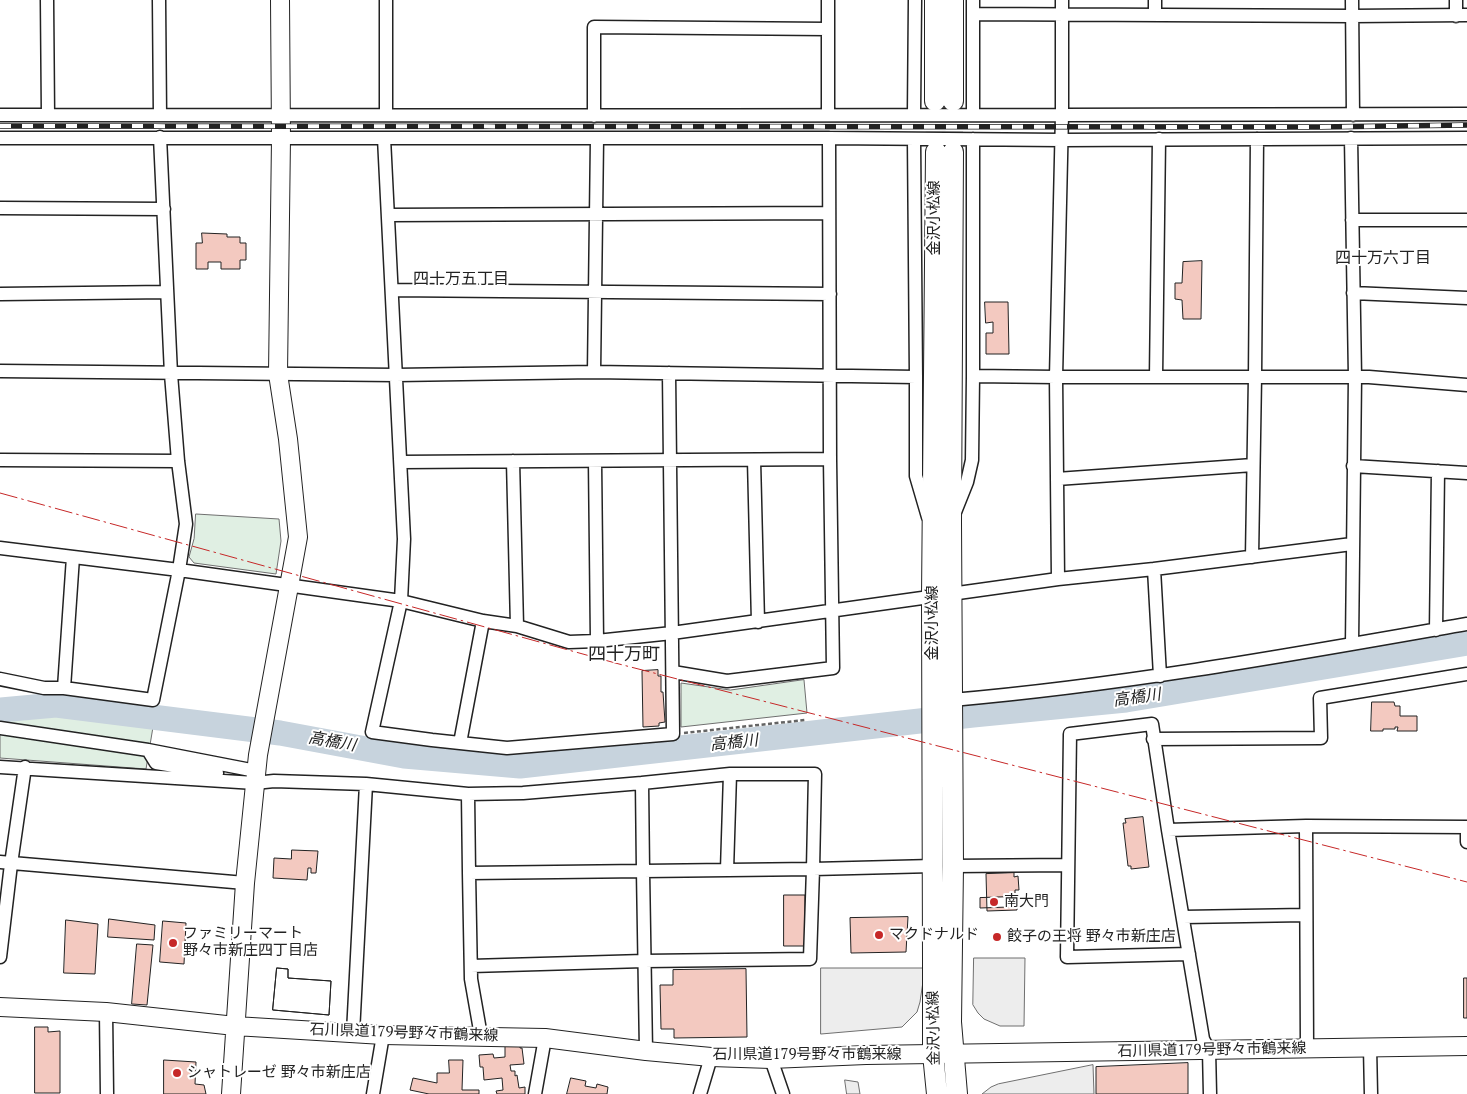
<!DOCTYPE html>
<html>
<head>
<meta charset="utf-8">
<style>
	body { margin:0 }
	canvas { display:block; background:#fff }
</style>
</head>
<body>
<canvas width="1467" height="1094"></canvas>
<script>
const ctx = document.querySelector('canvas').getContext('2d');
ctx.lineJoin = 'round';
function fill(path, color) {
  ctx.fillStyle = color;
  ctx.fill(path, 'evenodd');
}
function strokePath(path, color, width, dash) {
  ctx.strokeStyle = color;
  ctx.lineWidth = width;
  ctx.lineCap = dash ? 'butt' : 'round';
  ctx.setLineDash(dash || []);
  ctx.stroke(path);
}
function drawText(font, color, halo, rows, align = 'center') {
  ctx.font = font + ' "PT Serif","Noto Sans JP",serif';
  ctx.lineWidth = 4;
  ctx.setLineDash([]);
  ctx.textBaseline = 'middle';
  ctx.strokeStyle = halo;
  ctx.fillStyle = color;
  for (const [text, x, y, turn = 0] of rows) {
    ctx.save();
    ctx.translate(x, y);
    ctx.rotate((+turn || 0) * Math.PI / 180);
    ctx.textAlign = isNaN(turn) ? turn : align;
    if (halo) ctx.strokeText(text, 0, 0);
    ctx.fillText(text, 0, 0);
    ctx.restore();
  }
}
const green = new Path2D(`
	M196 514 279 519 281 541 276 574 194 563 189 557 194 539Z
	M804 680 807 713 681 727V683L730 690Z
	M61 714 153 727 146 769 0 758V720Z`);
const parking = new Path2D(`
	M974 958H1025L1024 1026H1000L984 1019 978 1013 973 1005Z
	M821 968H925L920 1002 917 1012 902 1027 821 1034Z
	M1093 1065 1094 1094H982L991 1087 998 1084Z
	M845 1080 858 1082 860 1094H847Z`);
const river = new Path2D(`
	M0 710 56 705 280 733 404 756 520 766 973 715 1126 700 1467 643`);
const building = new Path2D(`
	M202 233 227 234V237H240V243H246V260H240V269H221V262H208V269H196V243H202Z
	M1202 261 1201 319H1183L1182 300 1175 299V283H1182L1183 262Z
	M985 302H1008L1009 354H986V333H993V322L986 323Z
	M658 670V676H661V692H663L665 722 659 723V726L643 727 642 671Z
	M1372 702H1394L1395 706H1400V716H1417V731H1397L1398 727H1395V729H1383V731H1371Z
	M1143 817 1149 867 1131 869V866H1128L1123 823H1126L1125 819Z
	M292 850 318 851 316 873H311V868H308L307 880 273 878 274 858 291 859Z
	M1014 873V877L1018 876 1019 890H1015V905H1017V910L987 911 986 874Z
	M784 895H805V946H784Z
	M1009 897V907L980 908V898Z
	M908 917 906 952 851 953 850 918Z
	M109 919 155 925 154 940 108 937Z
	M66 920 98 924 95 974 64 973Z
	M163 921 186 923 184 964 160 962Z
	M137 944 153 945 147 1005 132 1004Z
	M277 968 288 969V978L331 981 329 1015 273 1010Z
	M277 968 288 969V978L331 981 329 1015 273 1010Z
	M746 969 747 1037 674 1038V1029H661L660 985H673V970Z
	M1464 978H1467V1018H1464Z
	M35 1027H48V1032L60 1031V1093H35Z
	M520 1045V1048H522L524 1064 510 1065 511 1071H515V1076L517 1075 519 1088 525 1087V1094H497L496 1091 503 1090 502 1078 484 1080 483 1067H480L479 1055 493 1054 494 1058 505 1057V1046Z
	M164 1060 196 1062 195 1084 204 1085 206 1094H164Z
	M449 1060H463L462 1090H479V1094H429L410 1090 413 1078 437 1083V1073H449Z
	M1188 1063V1094H1096V1067Z
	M571 1078 586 1081 585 1086 596 1088 597 1084 608 1087 607 1094H567Z`);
const primaryTunnel = new Path2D(`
	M935 101 936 152
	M953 101V152`);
const path = new Path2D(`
	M684 733 805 720`);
const street = new Path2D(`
	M47 0 48 115C386 115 724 116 1062 115L1056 377H1369L1467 385
	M159 0 160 115
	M386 0V115
	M973 0V14
	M1062 0V115L1467 114
	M1352 0 1353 115
	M1456 0V16
	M1155 15V0
	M828 114V0
	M914 114 915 0
	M0 115H48
	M973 115V14L1352 16 1467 15
	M594 116V27L828 29
	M0 138H829L1062 140 1467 138
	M384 138 404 539 401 601 372 732 432 740 507 748 673 734 669 373
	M1351 138 1355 377 1352 644
	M0 208 164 209
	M388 215 829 213
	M1352 220H1467
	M392 290 830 294
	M1353 293 1467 298
	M0 294 167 292
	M0 371 396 375 594 372 916 377 914 139
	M594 372 597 139
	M973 376V139
	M916 377V476L928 517
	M1156 377 1159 139
	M0 460 178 461
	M754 460 758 622
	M513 461 517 626
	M595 461 597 641
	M401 462 830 459
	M1353 466 1467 473
	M1057 479 1253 465
	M955 512 967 482 972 460 973 376 1056 377 1058 579 1154 569 1160 676
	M0 548 179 570 401 601 483 621 517 626 569 642 597 641 672 633 1058 579
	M1252 557 1255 377 1257 139
	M1154 569 1352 544
	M1436 630 1438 471
	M673 672 727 681 833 668 830 459 829 138
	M0 679 44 688H64L153 700 179 570 186 524 178 461 171 374 160 137
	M64 688 73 557
	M952 700C1125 685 1296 654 1467 624
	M0 728 148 750 256 771
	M1153 739 1321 738 1320 698 1467 674
	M460 743 483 621
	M148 750 156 763 217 773
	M0 767 255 783 274 781 366 784
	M1306 826 1307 1048
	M1467 827V842
	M1168 830 1306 826 1467 827
	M0 862 245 883
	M953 866 1068 865
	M727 870 730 774
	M469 873 468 794 523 793 642 783
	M1183 917 1306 915
	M1189 954 1067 957 1070 734 1152 724 1168 830 1203 1039 1209 1050 1210 1094
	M0 957 11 864 25 767
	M471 966 644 961 810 959 813 869 643 871 646 1051
	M106 1012 107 1094
	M353 1033 366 784 468 794
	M481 1036 471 979 469 873 643 871 642 783 730 774H815L813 869 933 866
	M1370 1047 1371 1094
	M771 1059 783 1094
	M373 1094 383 1035
	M535 1094 545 1038
	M700 1094 711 1057`);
const secondary = new Path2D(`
	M0 1007 106 1012 235 1026 383 1035 545 1038 646 1051 711 1057 771 1059 866 1055 1467 1046
	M231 1094 245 883 258 755 298 537 288 439 278 374 281 138 280 0`);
const primary = new Path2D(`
	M935 0V101
	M953 0V101
	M936 152 932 597 933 961V1054L937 1094
	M953 152 951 522 953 866 951 1022 957 1094`);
const rail = new Path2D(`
	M0 126 1318 127 1467 125`);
const power = new Path2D(`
	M0 493 619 664 1467 882`);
const markers = [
	[994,902,5,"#c62828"],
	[879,935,5,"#c62828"],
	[997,937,5,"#c62828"],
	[173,943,5,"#c62828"],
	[177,1073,5,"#c62828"]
];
const streetNames = [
	["金沢小松線",935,218,-90],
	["金沢小松線",933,623,-90],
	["金沢小松線",934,1028,-91],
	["石川県道179号野々市鶴来線",404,1033,2],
	["石川県道179号野々市鶴来線",1212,1050,-1],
	["石川県道179号野々市鶴来線",807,1055]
];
const poiNames = [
	["南大門",1004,902],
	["ファミリーマート",183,934],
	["野々市新庄四丁目店",183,951],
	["マクドナルド",889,935],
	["餃子の王将 野々市新庄店",1007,937],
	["シャトレーゼ 野々市新庄店",187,1073]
];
const neighbourhoodNames = [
	["四十万六丁目",1383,258],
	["四十万五丁目",461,279]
];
const waterNames = [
	["高橋川",1137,698,-8],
	["高橋川",332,742,10],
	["高橋川",734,743,-6]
];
const quarterNames = [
	["四十万町",624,655]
];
fill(green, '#e0efe3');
strokePath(green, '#6f6f6f', 1);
fill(parking, '#ededed');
strokePath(parking, '#6f6f6f', 1);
strokePath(river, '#c7d3dd', 25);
fill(building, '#f3c9c0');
strokePath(building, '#222', 1);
strokePath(primaryTunnel, '#d3d3d3', 20, [20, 10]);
strokePath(street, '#222', 15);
strokePath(secondary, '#222', 20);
strokePath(primary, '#222', 22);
strokePath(path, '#646464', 2.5, [4, 2.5]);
strokePath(street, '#fff', 12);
strokePath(secondary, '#fff', 18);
strokePath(primary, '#fff', 20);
strokePath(rail, '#222', 5.5);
strokePath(rail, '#fff', 4, [11]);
strokePath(power, '#c62828', 1, [18, 4, 2.5, 4]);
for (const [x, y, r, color] of markers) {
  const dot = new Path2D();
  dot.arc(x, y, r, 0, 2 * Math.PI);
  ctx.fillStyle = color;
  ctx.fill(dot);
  strokePath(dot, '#fff', 2);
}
drawText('15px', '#222', '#fff', streetNames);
drawText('15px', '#222', '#fff', poiNames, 'left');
drawText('16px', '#222', '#fff', neighbourhoodNames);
drawText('italic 16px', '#222', '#fff', waterNames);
drawText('18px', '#222', '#fff', quarterNames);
</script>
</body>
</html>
